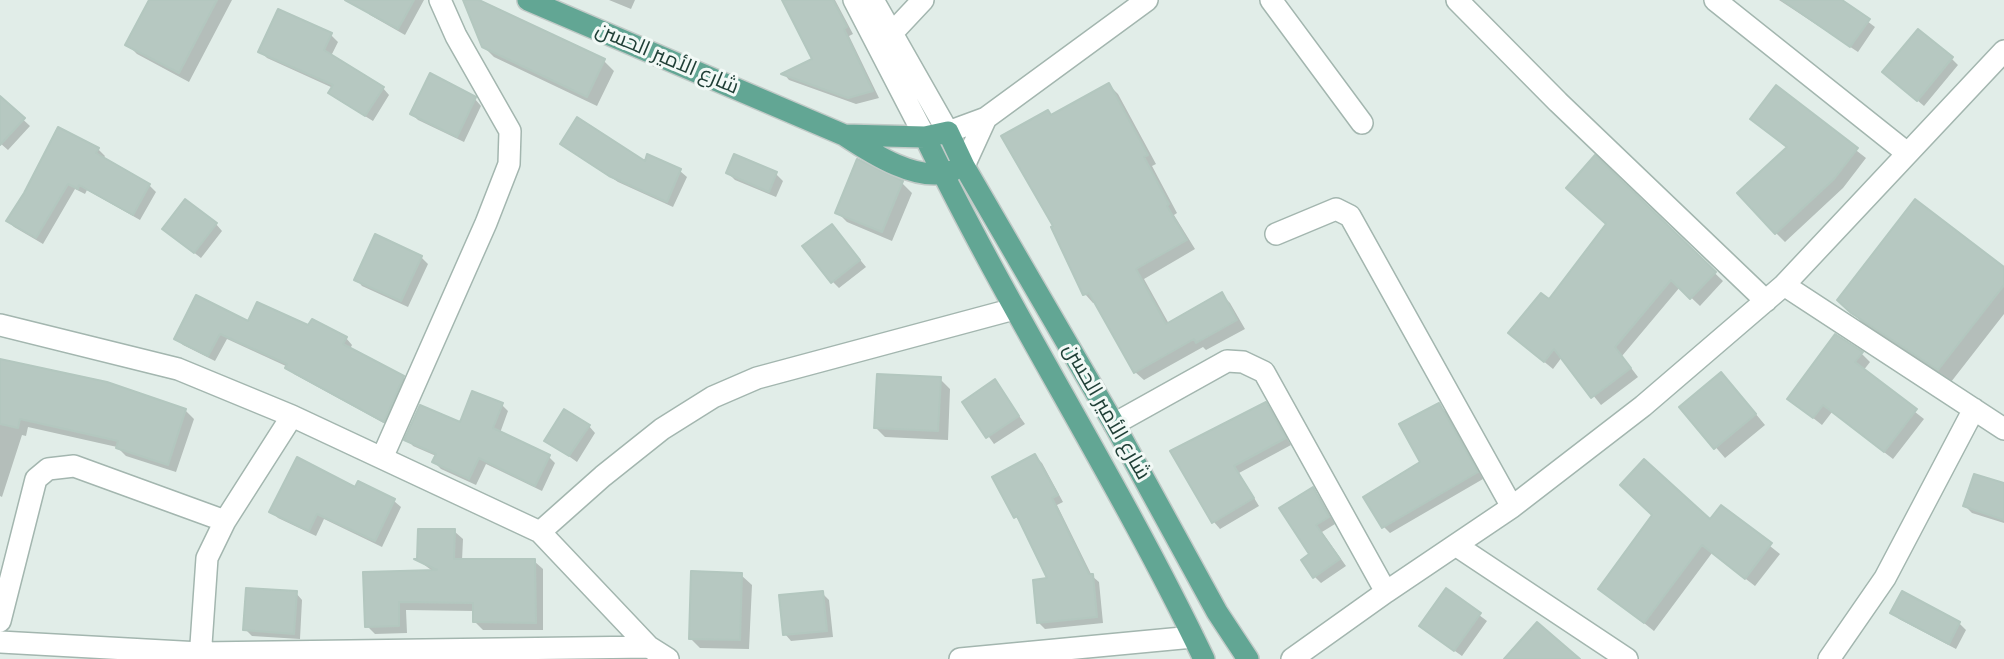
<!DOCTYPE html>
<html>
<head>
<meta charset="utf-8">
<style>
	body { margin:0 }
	canvas { display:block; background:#e1ede8 }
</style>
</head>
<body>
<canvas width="2004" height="659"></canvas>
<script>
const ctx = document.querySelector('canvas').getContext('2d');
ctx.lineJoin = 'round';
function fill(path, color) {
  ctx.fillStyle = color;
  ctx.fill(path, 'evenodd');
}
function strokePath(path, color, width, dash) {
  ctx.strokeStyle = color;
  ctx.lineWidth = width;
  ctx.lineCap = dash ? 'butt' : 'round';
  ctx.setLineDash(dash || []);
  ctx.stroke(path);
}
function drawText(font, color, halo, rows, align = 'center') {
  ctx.font = font + ' "Varela Round",Cairo,sans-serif';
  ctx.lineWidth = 6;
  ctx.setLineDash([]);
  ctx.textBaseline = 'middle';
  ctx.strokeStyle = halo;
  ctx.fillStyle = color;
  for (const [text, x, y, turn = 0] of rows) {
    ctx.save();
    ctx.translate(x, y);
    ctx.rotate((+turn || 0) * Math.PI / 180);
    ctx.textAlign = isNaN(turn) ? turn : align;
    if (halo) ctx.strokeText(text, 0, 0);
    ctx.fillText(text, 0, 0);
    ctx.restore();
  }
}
const shadow = new Path2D(`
	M151 0H232L189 82 137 54 127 44Z
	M354 0H424L405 35 370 15Z
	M465 0H475L604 61 614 71 597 106 494 57 483 46Z
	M609 0H635L631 9Z
	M798 0H835L853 34 849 36 879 98 856 104 789 80 784 74 815 60Z
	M1779 0H1839L1875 27 1858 52Z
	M331 35 338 42 331 56 383 88 389 95 373 121 337 99 330 92 333 88 267 58 261 52Z
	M1951 58 1958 65 1924 106 1891 78Z
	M1109 85 1118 94 1156 164 1152 166 1177 213 1174 215 1195 249 1144 279 1169 324 1222 295 1230 303 1245 329 1206 350 1203 347 1144 380 1135 372 1096 302 1093 303 1085 294 1052 116Z
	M1776 88 1866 158 1843 188 1785 242 1776 233 1788 149 1752 119Z
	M0 98 30 126 8 150 0 143Z
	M475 99 481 106 464 142 418 120 412 114Z
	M60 130 98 149 105 156 103 159 149 185 156 192 140 220 87 190 85 194 75 189 43 244 14 227 8 221Z
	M562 144 680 171 687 177 673 207 618 182Z
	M735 157 776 174 783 181 776 197 735 180 728 173Z
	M1595 158 1723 281 1700 306 1680 287 1622 356 1638 377 1601 405 1562 357 1553 369 1519 341 1608 224Z
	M858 161 902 183 912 193 892 241 847 222 837 212Z
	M216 224 222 231 201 258 171 235Z
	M838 233 866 267 839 288 832 281Z
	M421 257 428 264 408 307 362 286 356 279Z
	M2004 269V314L1951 382 1866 326 1852 313Z
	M249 324 309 327 346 338 352 345 350 349 403 377 410 384 391 427 294 374 288 367 227 339 215 361 183 345 176 338Z
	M1861 353 1870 362 1863 371 1924 419 1893 459 1832 412 1822 425 1789 399Z
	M0 361 185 410 194 419 176 472 126 456 117 447 28 427 26 436 22 435 2 497 0 496Z
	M940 379 950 389 948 440 885 437 875 427Z
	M995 382 1025 424 994 444 964 402Z
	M1731 384 1765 425 1725 458 1681 407Z
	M1265 404 1272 411 1291 445 1239 473 1259 506 1220 529 1214 522 1172 452Z
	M502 405 508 411 500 433 549 457 555 463 542 491 486 464 476 485 441 469 434 462 436 456 413 446 407 439 461 425Z
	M1439 405 1446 412 1483 479 1390 533 1384 527 1422 462Z
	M589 426 595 433 577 462 546 440Z
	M1035 456 1042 463 1063 502 1057 505 1092 576 1099 582 1103 623 1045 629 1038 622 1050 580 1022 524 1016 517Z
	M359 484 394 501 401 507 382 547 324 519 316 536 278 518 271 511 356 489Z
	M2004 485V523L1972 513 1965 506Z
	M1312 489 1319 496 1335 524 1322 532 1346 566 1321 583 1315 577 1311 555Z
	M1721 507 1780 554 1755 586 1712 553 1654 631 1600 588 1710 522Z
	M454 531 463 539 462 561H534L543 569V630H483L475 622V611L406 610 407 633 375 634 367 626 434 572 419 561Z
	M741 575 752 585 749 649 700 648 690 638Z
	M1446 590 1487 621 1462 656 1428 632Z
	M296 593 302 600 300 639 252 636 245 629Z
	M822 593 829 600 833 637 791 641 785 634Z
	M1892 613 1959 623 1966 630 1956 649 1899 619Z`);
const building = new Path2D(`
	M149 0H217L179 73 125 45Z
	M345 0H414L398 29Z
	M463 0H479L605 59 587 97 482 47Z
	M782 0H833L847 27 844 29 873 91 848 98 781 74 812 59Z
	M1782 0H1842L1870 19 1850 47Z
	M278 9 332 33 324 50 384 87 365 116 328 93 333 85 258 52Z
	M1918 29 1953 57 1917 101 1882 72Z
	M430 73 476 97 457 137 410 114Z
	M1109 83 1148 155 1144 157 1169 204 1167 206 1187 240 1136 269 1166 324 1222 292 1237 320 1196 343 1194 339 1134 373 1089 293 1083 295 1051 227 1053 226 1001 136 1048 110 1051 115Z
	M1776 85 1858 148 1834 179 1775 234 1737 193 1787 147 1750 119Z
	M0 96 25 118 0 145Z
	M577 117 645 161 647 154 681 169 667 202 609 176 560 144Z
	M58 127 99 148 96 153 150 184 133 215 79 185 78 189 68 184 36 238 6 221 24 193Z
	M734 154 777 172 769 192 726 173Z
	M1595 155 1716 272 1690 299 1671 280 1615 347 1631 368 1591 398 1554 349 1544 362 1508 333 1541 293 1549 299 1606 224 1566 188Z
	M857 159 903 181 882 232 835 213Z
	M185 199 217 223 194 253 162 229Z
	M1915 199 2004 267V285L1938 370 1851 313 1837 300Z
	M832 224 860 260 831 283 802 246Z
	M375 234 422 256 401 301 354 280Z
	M196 295 248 321 257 302 308 325 312 319 347 337 343 344 404 376 384 422 285 368 287 364 220 334 208 356 174 339Z
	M1835 334 1863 352 1855 362 1917 409 1884 452 1823 405 1813 418 1787 399Z
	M0 359 107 382 186 409 168 465 116 448 118 441 20 419 18 428 0 424Z
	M1721 372 1756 414 1714 449 1679 407Z
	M877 374 941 377 938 431 874 428Z
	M995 379 1019 416 986 438 962 402Z
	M472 391 503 403 493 428 550 455 535 486 479 458 469 479 432 462 436 454 404 440 420 405 460 422Z
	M1266 402 1286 438 1234 466 1254 498 1212 523 1170 451Z
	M1439 403 1478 472 1382 528 1363 497 1420 462 1399 424Z
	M564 409 590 425 569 456 544 441Z
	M1035 454 1058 495 1052 498 1089 574H1093L1097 617 1037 623 1033 580 1047 578 1017 516 1014 518 992 477Z
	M297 457 355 487 358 481 395 499 375 541 317 514 309 531 269 512Z
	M1644 459 1710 519 1721 505 1772 543 1745 579 1702 545 1644 623 1598 589 1652 515 1620 485Z
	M1974 474 2004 483V520L1963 506Z
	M1313 487 1329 517 1316 525 1340 559 1313 578 1301 560 1309 554 1279 508Z
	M418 529H455L454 559H535L536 623 473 622V603L399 602V626L365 627 363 572 437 570 414 559H417Z
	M691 571 742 573 740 640 689 639Z
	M246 588 297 591 294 634 243 630Z
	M1446 588 1481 613 1454 651 1419 626Z
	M823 591 827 631 783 635 779 595Z
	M1902 591 1960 622 1949 644 1890 613Z
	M1537 622 1580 659H1504Z`);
const minor = new Path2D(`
	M854 0 925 137
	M873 0 948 132 986 118 1147 0
	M1271 0 1362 123
	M1457 0 1558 102 1766 301
	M1715 0 1907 153
	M893 32 923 0
	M964 166 986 118
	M1276 234 1336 209 1350 216 1512 507
	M1784 285 2004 429
	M0 325 178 369 292 416 540 532 649 647 668 659
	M1114 424 1227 361 1243 362 1264 372 1386 592
	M382 458 486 223 509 164 510 131 456 36 440 0
	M540 532 603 476 662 429 713 397 757 378 1014 309
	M1457 546 1627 659
	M0 621 36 479 48 469 74 466 225 521
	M0 642 200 653 649 647
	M200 659 207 558 225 521 292 416
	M960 659 1193 637
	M1292 659 1386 592 1512 507 1643 406 1784 285 2004 51
	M1829 659 1885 578 1974 409`);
const primary = new Path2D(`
	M528 0 844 135C871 153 919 184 952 171
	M844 135 925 137 948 132 964 166 1114 424 1217 612 1248 659
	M925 137C1011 315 1119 481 1204 659`);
const streetNames = [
	["شارع الأمير الحسن",667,59,23],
	["شارع الأمير الحسن",1106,412,60]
];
fill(shadow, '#0003');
fill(building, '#b6c8c1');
strokePath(building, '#b3c7bf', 2);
strokePath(minor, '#a3b6af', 24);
strokePath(primary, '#c1cac7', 24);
strokePath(minor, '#fff', 21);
strokePath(primary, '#62a694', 21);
drawText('21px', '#204037', '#f2f9f6', streetNames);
</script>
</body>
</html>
